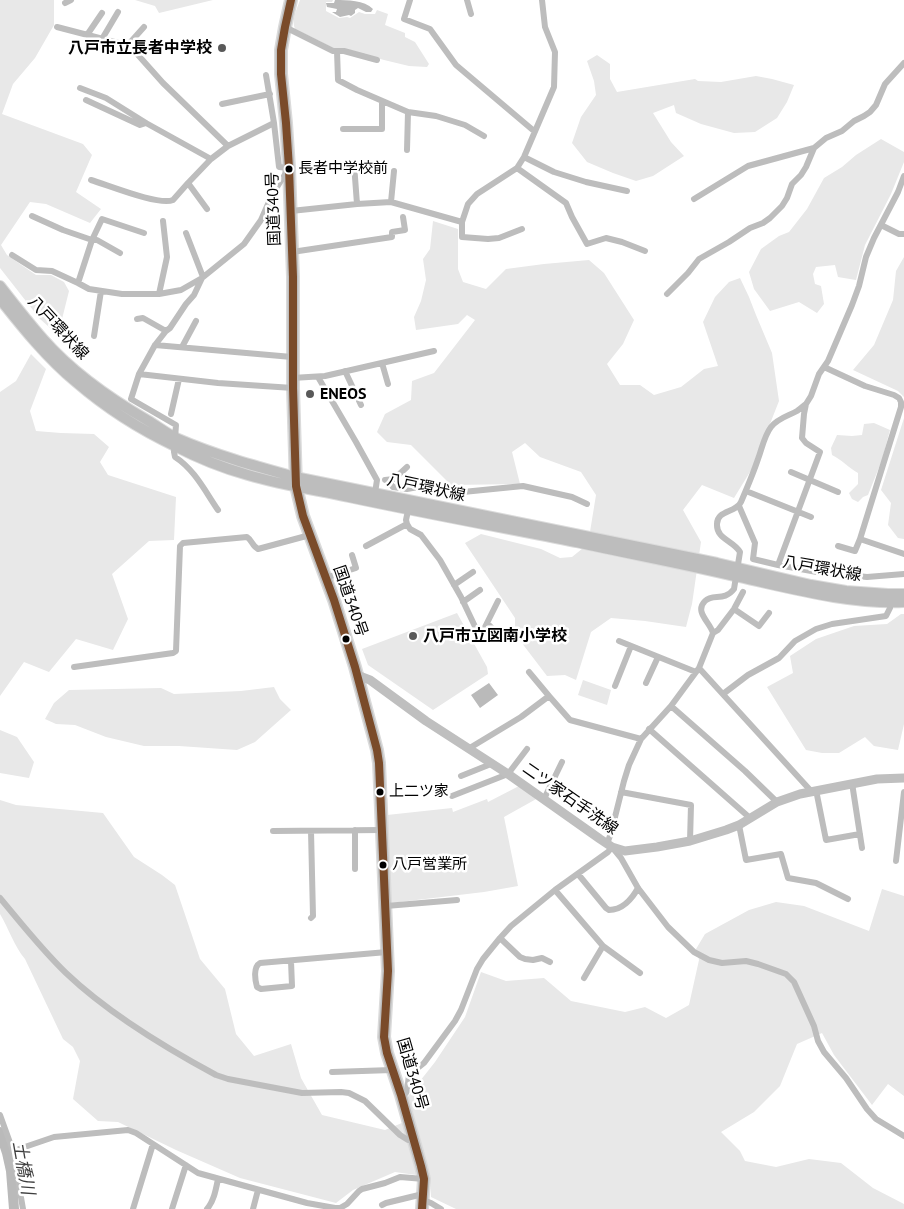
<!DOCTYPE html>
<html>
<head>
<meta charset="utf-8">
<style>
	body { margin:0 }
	canvas { display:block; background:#fff }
</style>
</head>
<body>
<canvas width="904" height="1209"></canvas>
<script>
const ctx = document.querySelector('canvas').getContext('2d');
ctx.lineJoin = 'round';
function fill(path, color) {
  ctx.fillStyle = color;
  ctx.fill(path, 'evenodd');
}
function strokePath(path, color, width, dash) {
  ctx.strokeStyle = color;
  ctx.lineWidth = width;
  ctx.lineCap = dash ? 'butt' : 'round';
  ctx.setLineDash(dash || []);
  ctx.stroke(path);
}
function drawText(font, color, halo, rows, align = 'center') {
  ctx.font = font + ' "PT Sans","Noto Sans JP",sans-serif';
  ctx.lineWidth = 5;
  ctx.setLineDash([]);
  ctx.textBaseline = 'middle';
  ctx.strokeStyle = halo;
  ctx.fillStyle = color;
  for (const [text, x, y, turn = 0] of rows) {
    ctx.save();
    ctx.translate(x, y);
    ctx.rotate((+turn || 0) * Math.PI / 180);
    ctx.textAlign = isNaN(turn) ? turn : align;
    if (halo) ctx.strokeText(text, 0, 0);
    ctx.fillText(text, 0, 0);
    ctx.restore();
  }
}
const green = new Path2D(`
	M0 0H54V25L35 58 13 84 2 114 83 144 92 155 76 192 101 209 90 223 46 204 30 202 1 245 7 255 36 275H51L64 282 69 291 58 335 40 319 0 268Z
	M135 0H213L159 13 155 6Z
	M300 0H333L332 2H326V11L339 18 347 17 350 18 359 12 365 14H375L377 10 388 14 385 25 405 33V37L415 42 429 64 427 67 409 66 384 60 343 48H333L295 29C291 20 297 9 300 0Z
	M597 55 610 64V79L617 92 695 79 698 81 721 82 756 76 772 79 794 85 787 102 777 118 755 132 734 133 701 124 676 113 674 105 653 113 671 142 684 156 653 176 636 181 613 173 587 162 572 143 581 117 596 95 594 81 587 61Z
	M881 139 904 152V162L891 194 865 245 856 280 838 277 835 265 816 267 813 274 815 284 821 286 824 304 817 313 799 302 770 311 754 289 749 272 761 249 779 236 789 232 807 209 824 178 842 167 856 155Z
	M433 221 458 229V269L463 282 486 289 506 269 544 264 589 260 604 273 634 320 623 344 607 364 620 385H640L654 395 681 387 704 369 718 366 703 322 715 297 729 282 740 278 749 297 756 315 772 353 779 401 753 467 734 498 702 485 683 510 701 542 692 604 686 627 645 621 611 618 591 632 576 680 565 675 547 676 515 634V618L465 543 481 534 541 549 560 558 572 557 588 544 596 495 581 472 540 457 525 443 512 452 520 484 451 485 411 445 387 442 377 432 385 414 411 400 412 381 434 373 475 320 467 315 458 324 416 330 414 317 421 301 426 280 423 259 430 249Z
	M904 257V397L898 391 853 370 874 345 893 300 896 271Z
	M31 354 46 369 30 411 36 431 61 433 94 434 109 447 100 462 108 475 176 497 174 540 149 541 112 574 128 619 113 650 76 639 49 672 24 662 0 696V392L16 381Z
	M904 418V539L898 538 888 525 891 503 881 490Z
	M874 423 890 430 882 460 868 495 863 497 858 502 852 499 849 493 858 484V473C849 468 842 460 832 455L831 448 837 435 852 436 862 435 864 424Z
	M457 613 487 667 488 674 433 710 368 665 362 649Z
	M901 614H904V724L898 750 874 746 865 737 839 753H822L806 750 767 687 793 673 790 656 816 639 854 626 887 624Z
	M583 680 611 690 607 705 578 695Z
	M274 687 280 699 291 710 255 742 237 750 179 746H144L106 737 75 725 56 724 45 719 54 703 69 690 161 688 174 694 241 691Z
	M0 730 17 737 34 762 29 778 0 773Z
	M519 786 538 798 504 817 518 886 484 892 391 903 387 815 452 808 453 812 487 799 488 802Z
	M0 800 16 805 103 813 134 857 162 875 175 885 200 959 225 989 236 1034 254 1056 291 1044 301 1078 322 1115 385 1130 409 1120V1095L435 1062 465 1017 481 972 506 981 544 978 571 1001 625 1012 645 1007 666 1018 689 1005 699 960 696 949 705 934 749 910 776 902 804 906 869 931 882 889 904 896V1096L888 1084 872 1105 834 1055 822 1033 797 1044 780 1086 754 1112 721 1132 740 1151 745 1161 776 1167 809 1159 841 1163 873 1188 904 1204V1209H456L431 1197 430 1177 395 1172 353 1190 336 1203 240 1178 176 1150 118 1122 98 1121 73 1099 80 1061 73 1047 63 1039 25 959C14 946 9 929 0 914Z`);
const water = new Path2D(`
	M335 0C348 0 364 0 373 9L371 12H366L358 8 355 10V13L351 16 349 15 340 17 332 12H336L337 9 327 7 326 3H334Z
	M489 683 498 695 480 708 471 695Z`);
const river = new Path2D(`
	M0 1132 7 1153 11 1171 14 1209`);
const street = new Path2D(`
	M410 0 404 19 430 29 456 65 534 131
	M467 0 471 14
	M65 3 71 0
	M57 27 130 46 163 83 228 146 211 159 188 183 207 209
	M285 27 333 51H337L338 80 357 90 408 112 436 116 465 125 484 136
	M87 35 102 13
	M102 39 118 12
	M127 46 144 27
	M337 51H344L377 60
	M80 88 106 98 146 123 211 159
	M86 100 140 125 146 123
	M222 104 270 94
	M343 129H382V101
	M228 146 274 123
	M407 150 408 112
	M524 157 554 172 586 182 627 191
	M354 164 357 204
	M354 168 377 166
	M517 168 566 203 572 217 587 244 606 238 622 242 645 251
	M91 180C108 185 159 206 173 200L188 183
	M694 199 748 166 814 148
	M391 202 394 171
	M291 211 357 204 391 202 462 222
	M32 216 63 230 92 240H97L120 253
	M881 225 899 234H904
	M522 229 499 238 488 239 462 237V222L468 204 477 194 517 168 524 157 554 87 555 52 545 27 542 0
	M186 233 203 277
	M292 252 392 237V232L405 230 403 217
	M12 255 36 270 52 271 78 283 89 289 122 294H159L181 290 202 278 244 244 261 220 272 195 289 168 279 167 274 123 266 75
	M202 278 194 295 186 304 170 328 166 331 155 345 139 374 131 399 176 425 174 452 175 457C194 469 205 491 218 510
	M78 283 92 240 102 219 144 233
	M159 294 167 257 163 221
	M667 294 688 273 699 259 729 242 750 228 763 223 770 218 782 206 787 198 792 184 801 175 806 167 814 148 826 138 842 131 854 121 864 116 870 112 876 105 885 84 904 63
	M137 319 143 318 166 331
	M94 336 101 291
	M155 345 292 357
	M182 347 196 321
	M382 363 388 384
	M824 367 865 386 894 395 899 398 901 402V407L860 539 855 551 838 546
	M345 371 361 405
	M139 374 218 383 293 388
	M318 377 356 442 377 480 375 493
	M292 378 325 376 434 351
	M171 414 179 379
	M791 472 838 492
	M385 480 394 479 407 467
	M387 480 393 487 407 489 418 487 463 492 523 486 572 497 587 504
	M746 491 811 517
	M409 506 406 520 407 524 410 529 421 535 440 560 461 597 480 637 498 601
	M739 506 755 543 753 559 778 565 817 572 867 577 904 574
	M860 539 904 554
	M366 546 407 524
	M778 565 820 452 806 443 802 438 804 414 806 404 811 396 819 374 828 361 852 305 859 286 866 257 874 238 898 192 904 176
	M325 578 356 568 352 555
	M454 585 473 572
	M463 602 480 590
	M734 609 759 626 769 613
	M487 623 499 635
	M713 633C710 622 694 612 705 601 713 593 724 602 734 589L740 552C734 541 716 539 717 524 717 510 736 513 741 502 747 488 753 474 758 459 762 449 764 436 771 427 778 418 788 416 797 411 800 409 803 406 806 404
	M619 641 696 672
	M74 667 173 653 176 651 180 546 183 543 247 537C252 540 252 546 258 549L310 535
	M699 668 811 791
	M529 672 549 696
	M646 683 658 657
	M615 686 631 646
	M723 694 748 675 779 658 795 641 816 629 832 624 886 616 890 608V602
	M671 706 745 771 777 802
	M649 729 750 818
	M468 749 521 717 549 696 570 720 641 739
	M461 776 491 764
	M852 783 862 848
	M816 790 826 840 860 834
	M621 792 691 805 690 841
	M452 796 508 774 527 749
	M544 799 562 762
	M739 825 746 860 781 854 788 878 816 883 848 899
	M355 830V869
	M273 831 382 830
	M607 844 611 833 624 781 629 765 641 739 671 706 699 668 713 633 718 630 734 609 743 592
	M896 861 904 792
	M578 874 606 908 609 910C622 910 632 899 638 888
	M555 890 603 946 640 973
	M0 898C21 923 42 950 66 973 109 1014 164 1047 216 1075L228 1079 302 1093 341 1092 349 1093 365 1101 400 1135 408 1140H414
	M386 906 457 900
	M311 918 313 916 311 831
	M500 938 520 957 525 959 533 960 542 958 550 962
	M291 961 292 986 261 989 257 987C255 980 253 967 260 963L387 952
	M584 978 603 946
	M332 1072 392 1070
	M401 1095 406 1093 407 1091 409 1075 424 1063 455 1021 461 1010 477 969 483 959 500 938 511 926 555 890 608 852 612 847 621 858 638 888 668 927 694 952 709 960 722 963 746 961 758 964 786 974 794 982 814 1026 818 1041 824 1052 846 1078 867 1109 876 1119 904 1136
	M0 1115 13 1151 23 1209
	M13 1151 54 1137 128 1130 136 1133 198 1173 307 1203 335 1208H340L347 1204 359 1191 362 1189 385 1183 400 1177 424 1179
	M423 1200 431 1203 441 1209
	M382 1205 386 1203 423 1194
	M133 1209 153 1144
	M172 1209 186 1165
	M207 1209C214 1201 216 1189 218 1179
	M253 1209 258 1190`);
const secondary = new Path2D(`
	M357 675 370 680 426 721 508 774 600 839 612 847 625 851 657 847 690 841 726 830 739 825 777 802 800 794 877 779 904 778`);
const primary = new Path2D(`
	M0 286C14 304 28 322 43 339 72 372 109 398 147 420 157 426 166 433 176 438 215 455 255 466 295 477L717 563 811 585 846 591 888 594H904
	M0 299C23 328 47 358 76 382 105 407 141 430 175 446 198 458 223 468 248 475 281 485 316 490 349 497 424 513 500 527 576 542 630 554 685 564 739 577 794 589 848 604 904 602`);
const highway = new Path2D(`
	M291 0 285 27 281 50V74L286 123 289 168 293 277V388L296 486 303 516 334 600 355 667 377 750 379 763 388 971 384 1037 387 1053 401 1095 421 1166 424 1179 422 1209`);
const bus1 = new Path2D(`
	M291 0 285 27 281 50V74L286 123 289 168 293 277V388L296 486 303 516 334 600 355 667 377 750 379 763 388 971 384 1037 387 1053 401 1095 421 1166 424 1179 422 1209`);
const markers = [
	[222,48,5,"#595959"],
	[289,169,4.5,"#000"],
	[310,394,5,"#595959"],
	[413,636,5,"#595959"],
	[346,639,4.5,"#000"],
	[380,792,4.5,"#000"],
	[383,865,4.5,"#000"]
];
const busNames = [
	["長者中学校前",298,169],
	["上二ツ家",389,792],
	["八戸営業所",392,865]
];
const poiNames = [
	["八戸市立長者中学校",212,48,"right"],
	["ENEOS",320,394],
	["八戸市立図南小学校",423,636]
];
const streetNames = [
	["国道340号",274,209,-92],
	["八戸環状線",58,328,47],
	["八戸環状線",426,488,12],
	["八戸環状線",822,569,10],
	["国道340号",350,601,71],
	["二ツ家石手洗線",570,799,35],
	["国道340号",412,1074,74]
];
const waterNames = [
	["土橋川",23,1168,80]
];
fill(green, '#e8e8e8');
fill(water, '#bababa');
strokePath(river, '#bababa', 10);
strokePath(primary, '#dbdbdb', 12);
strokePath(highway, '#dbdbdb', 14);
strokePath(street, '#bdbdbd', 6);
strokePath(secondary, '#bfbfbf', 9);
strokePath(primary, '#bdbdbd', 10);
strokePath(highway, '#bdbdbd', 11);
strokePath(bus1, '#7a4b2a', 8);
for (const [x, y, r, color] of markers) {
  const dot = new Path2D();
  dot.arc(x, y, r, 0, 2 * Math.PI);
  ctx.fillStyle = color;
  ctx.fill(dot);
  strokePath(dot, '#fff', 2);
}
drawText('15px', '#000', '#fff', busNames, 'left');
drawText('bold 16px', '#000', '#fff', poiNames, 'left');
drawText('16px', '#000', '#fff', streetNames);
drawText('italic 18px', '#3e3e3e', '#fff', waterNames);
</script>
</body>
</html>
